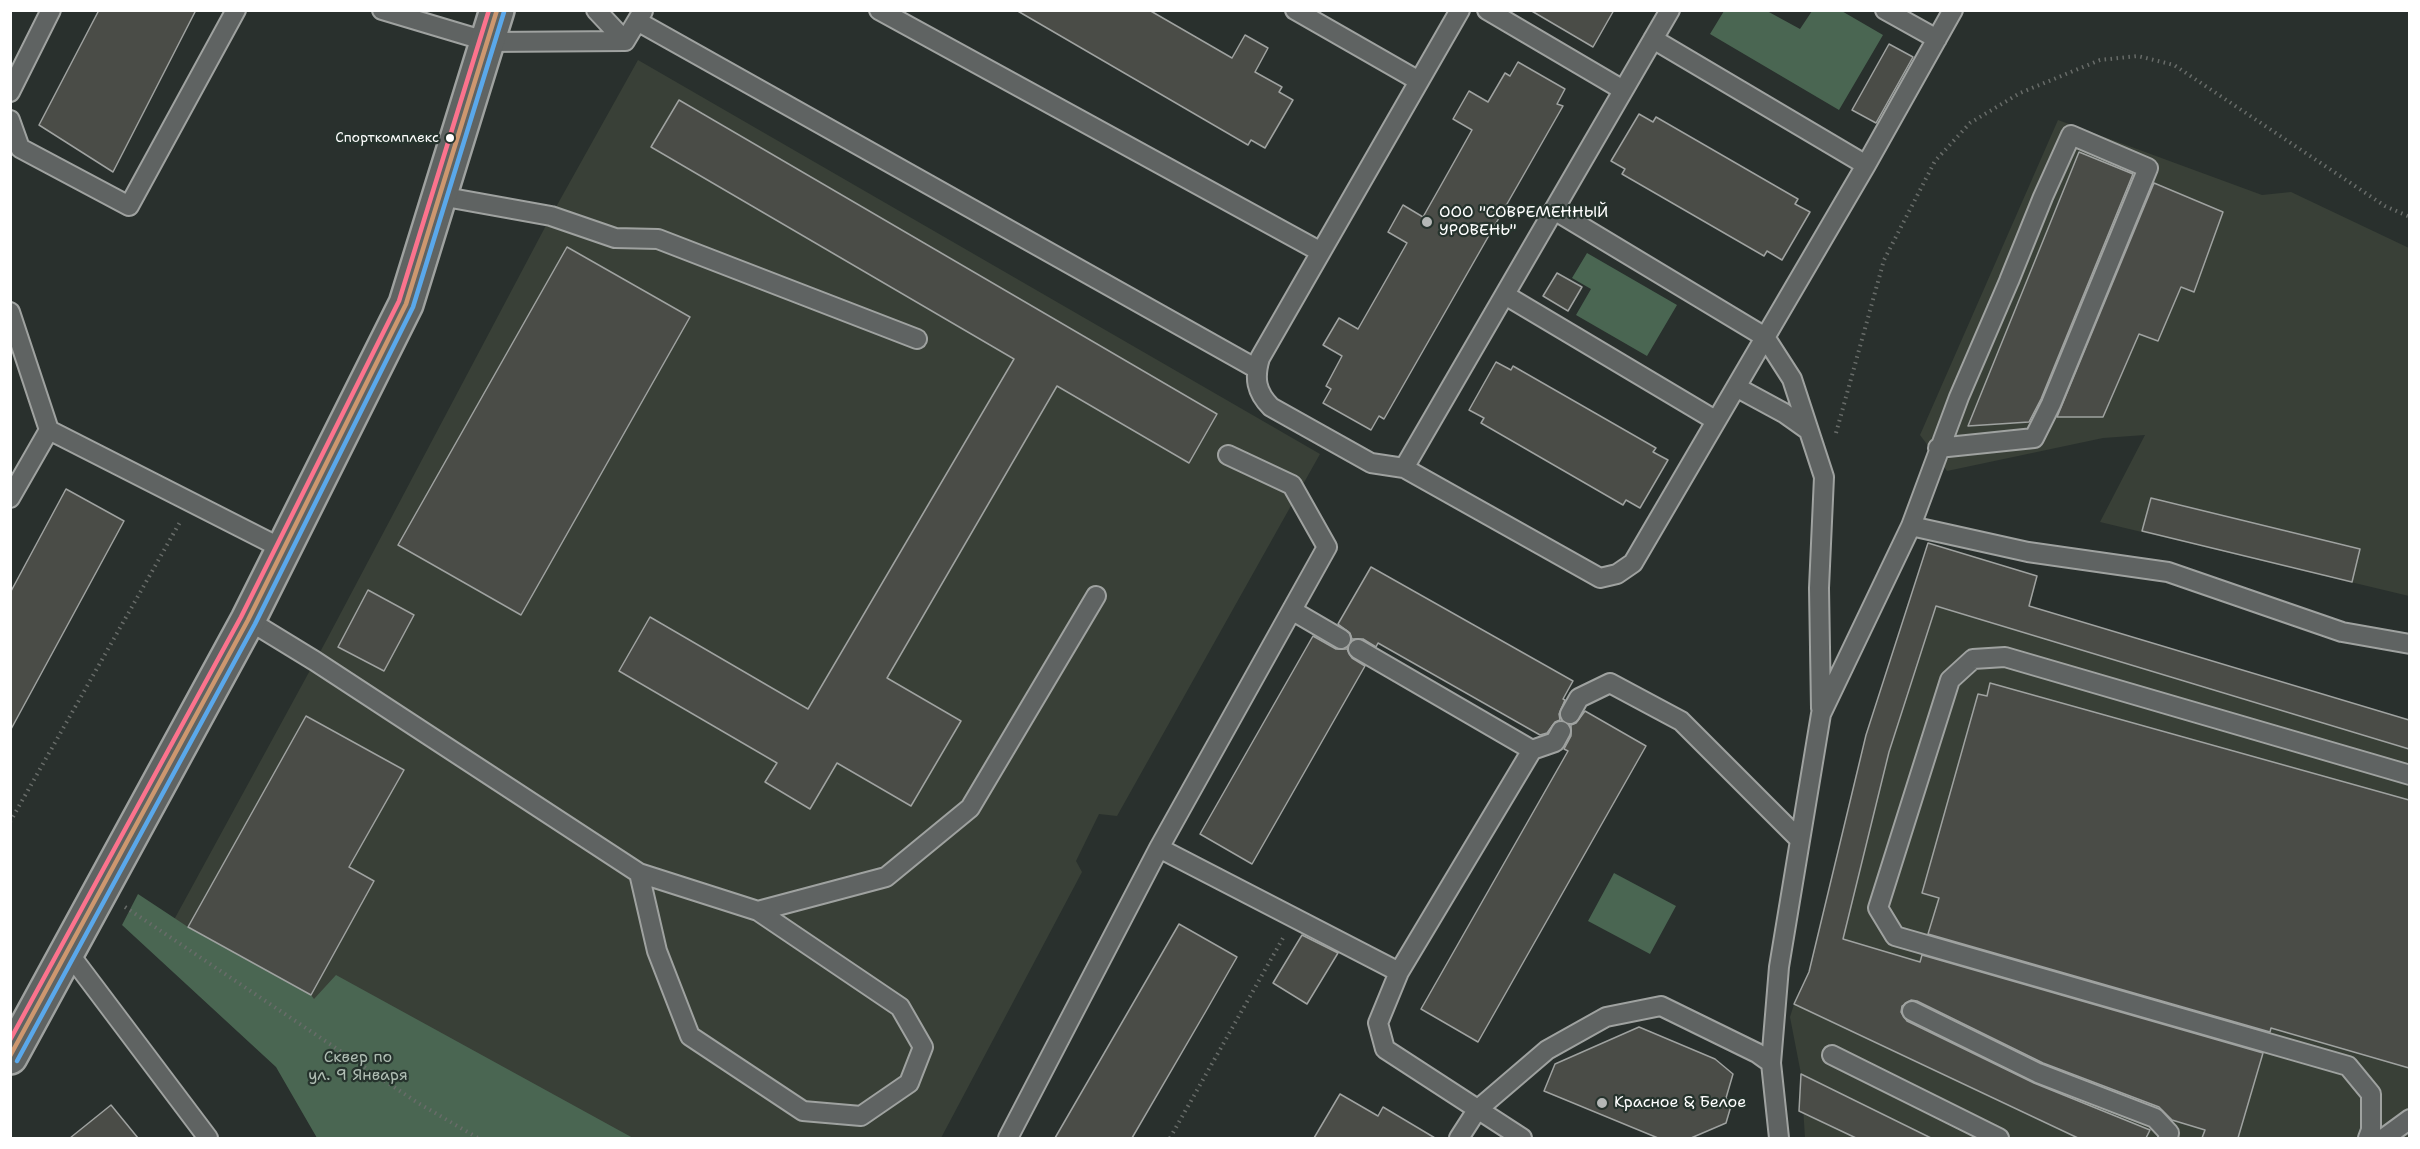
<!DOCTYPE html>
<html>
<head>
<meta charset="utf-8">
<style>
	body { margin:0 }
	#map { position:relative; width:2420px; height:1149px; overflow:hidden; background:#29302d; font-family:"Shantell Sans",sans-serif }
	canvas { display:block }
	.frame { position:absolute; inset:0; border:12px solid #fff; pointer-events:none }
</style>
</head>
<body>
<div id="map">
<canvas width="2420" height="1149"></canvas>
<div class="frame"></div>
</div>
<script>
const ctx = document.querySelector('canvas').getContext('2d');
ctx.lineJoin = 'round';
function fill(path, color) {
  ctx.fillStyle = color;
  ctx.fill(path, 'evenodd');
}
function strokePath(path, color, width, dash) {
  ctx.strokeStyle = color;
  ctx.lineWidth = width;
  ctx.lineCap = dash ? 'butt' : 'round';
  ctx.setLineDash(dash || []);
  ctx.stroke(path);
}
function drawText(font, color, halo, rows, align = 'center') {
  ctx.font = font + ' "Shantell Sans",sans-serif';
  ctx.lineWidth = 4.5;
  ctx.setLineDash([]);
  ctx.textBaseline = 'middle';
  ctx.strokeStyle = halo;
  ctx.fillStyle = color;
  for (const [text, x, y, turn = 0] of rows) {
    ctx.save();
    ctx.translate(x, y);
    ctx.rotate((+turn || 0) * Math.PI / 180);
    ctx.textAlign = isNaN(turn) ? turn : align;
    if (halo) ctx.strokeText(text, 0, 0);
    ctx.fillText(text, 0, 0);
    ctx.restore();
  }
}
const built = new Path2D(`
	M638 60 1320 454 1117 816 1099 814 1076 861 1082 872 941 1138H532L169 929 326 641 551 216Z
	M2058 120 2262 195 2291 192 2409 248V596L2100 522 2145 435 2103 438 1947 471 1920 435Z
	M1928 543 2037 576 2030 606 2409 720V1138H1805L1801 1074 1790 1017 1794 1004 1823 985 1813 958 1866 735Z`);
const green = new Path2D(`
	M1840 10 1883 35 1839 110 1710 34 1724 11H1767L1800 29 1812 11Z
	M1587 253 1677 305 1647 356 1576 315 1591 289 1572 278Z
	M1614 873 1676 906 1650 954 1588 921Z
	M138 894 188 927 311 995 314 999 336 975 633 1138H317L276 1067 122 925Z`);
const building = new Path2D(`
	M99 10H196L113 172 39 125Z
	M1016 10H1149L1232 58 1245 35 1268 48 1255 72 1282 87 1279 92 1293 100 1265 148 1251 140 1248 145Z
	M1530 10H1614L1593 47Z
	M1889 44 1913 57 1876 123 1852 110Z
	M1518 62 1565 89 1557 104 1563 106 1384 419 1379 416 1371 430 1323 403 1331 389 1326 386 1342 356 1323 345 1339 318 1358 329 1386 280 1407 243 1388 232 1403 205 1423 217 1440 187 1472 130 1453 119 1469 91 1488 102 1505 73 1510 76Z
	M679 100 1217 414 1189 463 1057 386 887 678 961 721 911 806 837 763 810 809 765 782 777 763 619 671 650 617 808 709 1014 359 651 147Z
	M1639 114 1653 122 1656 117 1798 199 1795 204 1810 212 1782 260 1767 251 1764 256 1622 174 1625 169 1611 161Z
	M2079 152 2133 174 2041 399 2029 422 1968 426Z
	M2154 183 2223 212 2194 292 2181 287 2158 341 2139 334 2103 417H2057Z
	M567 247 690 317 521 615 398 545Z
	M1557 273 1582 287 1568 311 1543 296Z
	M1496 362 1511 370 1513 366 1656 448 1653 452 1668 460 1640 508 1626 500 1623 505 1481 423 1484 418 1469 410Z
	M66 489 124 521 10 731V593Z
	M2151 498 2360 549 2352 582 2142 531Z
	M1928 543 2037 576 2029 606 2409 720V749L1936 606 1889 752 1843 939 1920 962 1922 955 2263 1053 2238 1138H2202L2205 1130 2172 1120 2159 1107 2043 1063 1917 1001 1911 1000 1902 1006 1901 1012 1907 1021 2034 1083 2150 1130 2146 1138H2078L1794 1004 1809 972 1866 735Z
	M1371 567 1573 681 1563 699 1565 700 1559 714 1560 720 1555 722 1547 733 1540 735 1378 643 1376 647 1363 639H1352L1350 633 1338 624Z
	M368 590 414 615 384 671 338 647Z
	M1313 636 1336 649H1347L1352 658 1365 666 1252 864 1200 834Z
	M1990 683 2409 800V1068L2271 1028 2270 1032 1928 934 1939 898 1922 893 1978 694 1987 696Z
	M1585 711 1646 746 1478 1042 1421 1009 1568 751 1564 749 1571 736V725L1576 723Z
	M306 716 404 770 349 867 374 881 311 995 188 927Z
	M1179 924 1237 957 1206 1011 1132 1138H1055Z
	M1302 935 1338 953 1307 1004 1273 983Z
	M1639 1027 1715 1059 1733 1074 1726 1098 1731 1106 1726 1123 1691 1138H1658L1544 1091 1555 1064Z
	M1801 1074 1931 1138H1856L1799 1111Z
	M1340 1094 1378 1116 1383 1107 1435 1138H1314Z
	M111 1105 138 1138H70Z`);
const path = new Path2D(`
	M1836 433 1884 260 1935 161 1970 123 2020 93 2100 60 2138 56 2174 65 2385 206 2410 217
	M10 822 180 522
	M125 907 418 1103 478 1138
	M1170 1138 1283 938`);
const lane = new Path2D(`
	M382 10 489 42 625 41 643 11
	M596 10 625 41
	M879 10 1321 252
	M1295 10 1419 81
	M1460 10 1260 358C1254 378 1256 392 1271 407L1371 463 1404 468 1600 578 1617 574 1633 563 1866 165 1953 10
	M1487 10 1623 90
	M1885 10 1937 39
	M637 21 1257 369
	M1653 39 1866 165
	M10 92 51 10
	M10 120 20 148 129 206 236 10
	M440 196 551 216 615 238 658 239 917 339
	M1554 210 1765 337 1792 379 1824 477 1819 588 1821 708
	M1505 295 1715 420
	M10 312 49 430
	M1736 387 1784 413 1808 430
	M1404 468 1670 10
	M10 498 49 430 283 549
	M1911 526 2028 552 2168 572 2342 632 2410 644
	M1293 611 1341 639
	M248 620 315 661 639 873 758 911 886 877 970 808 1096 596
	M1358 649 1532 750 1555 742 1561 731
	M1570 714 1579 698 1610 683 1681 721 1799 839
	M1159 848 1399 972 1378 1023 1385 1049 1522 1138
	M639 873 657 951 690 1036 803 1111 861 1116 909 1083 923 1047 900 1007 758 911
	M68 952 208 1138
	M1399 972 1532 750
	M1912 1011 2038 1073 2155 1118 2169 1133 2168 1138
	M1832 1055 1999 1138
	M1008 1138 1159 848 1327 547 1292 485 1228 455
	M1459 1138 1477 1110 1547 1050 1606 1017 1661 1006 1757 1053 1771 1063
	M1779 1138 1771 1063 1779 967 1821 714 1911 526 1959 397 2009 281 2043 197 2071 135 2148 168 2051 404 2034 438 1938 448
	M2368 1138 2371 1130V1094L2348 1066 1895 936 1878 908 1950 680 1973 659 2005 657 2410 775
	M2384 1138 2410 1119`);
const secondary = new Path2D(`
	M10 1057 248 620 406 304 497 10`);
const bus1 = new Path2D(`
	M10 1056 248 620 406 304 497 10`);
const bus2 = new Path2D(`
	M17 1061 255 624 413 307 504 12`);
const bus3 = new Path2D(`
	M10 1040 241 617 399 301 489 10`);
const markers = [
	[450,138,5,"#fff"],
	[1427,222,6,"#b4b7b6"],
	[1602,1103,6,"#b4b7b6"]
];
const busNames = [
	["Спорткомплекс",439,138]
];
const poiNames = [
	["ООО \"СОВРЕМЕННЫЙ",1439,213],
	["УРОВЕНЬ\"",1439,231],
	["Красное & Белое",1614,1103]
];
const parkNames = [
	["Сквер по",358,1058],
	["ул. 9 Января",358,1076]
];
fill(built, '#394037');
fill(green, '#4a6652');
fill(building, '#4a4c47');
strokePath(building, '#9fa2a0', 1.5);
strokePath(lane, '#9fa2a0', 22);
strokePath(secondary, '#9fa2a0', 38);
strokePath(path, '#686c69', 4, [1.5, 4.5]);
strokePath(lane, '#5f6362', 18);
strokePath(secondary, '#5f6362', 33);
strokePath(bus1, '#cd976f', 4.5);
strokePath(bus2, '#5aa8eb', 4.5);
strokePath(bus3, '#fc738d', 4.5);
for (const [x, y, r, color] of markers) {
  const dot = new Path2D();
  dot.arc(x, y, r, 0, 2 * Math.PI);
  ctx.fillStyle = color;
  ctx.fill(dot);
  strokePath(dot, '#26332d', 2);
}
drawText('14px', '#fff', '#26332d', busNames, 'right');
drawText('16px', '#fff', '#26332d', poiNames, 'left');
drawText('16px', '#b0beb4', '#26332d', parkNames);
</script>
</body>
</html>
